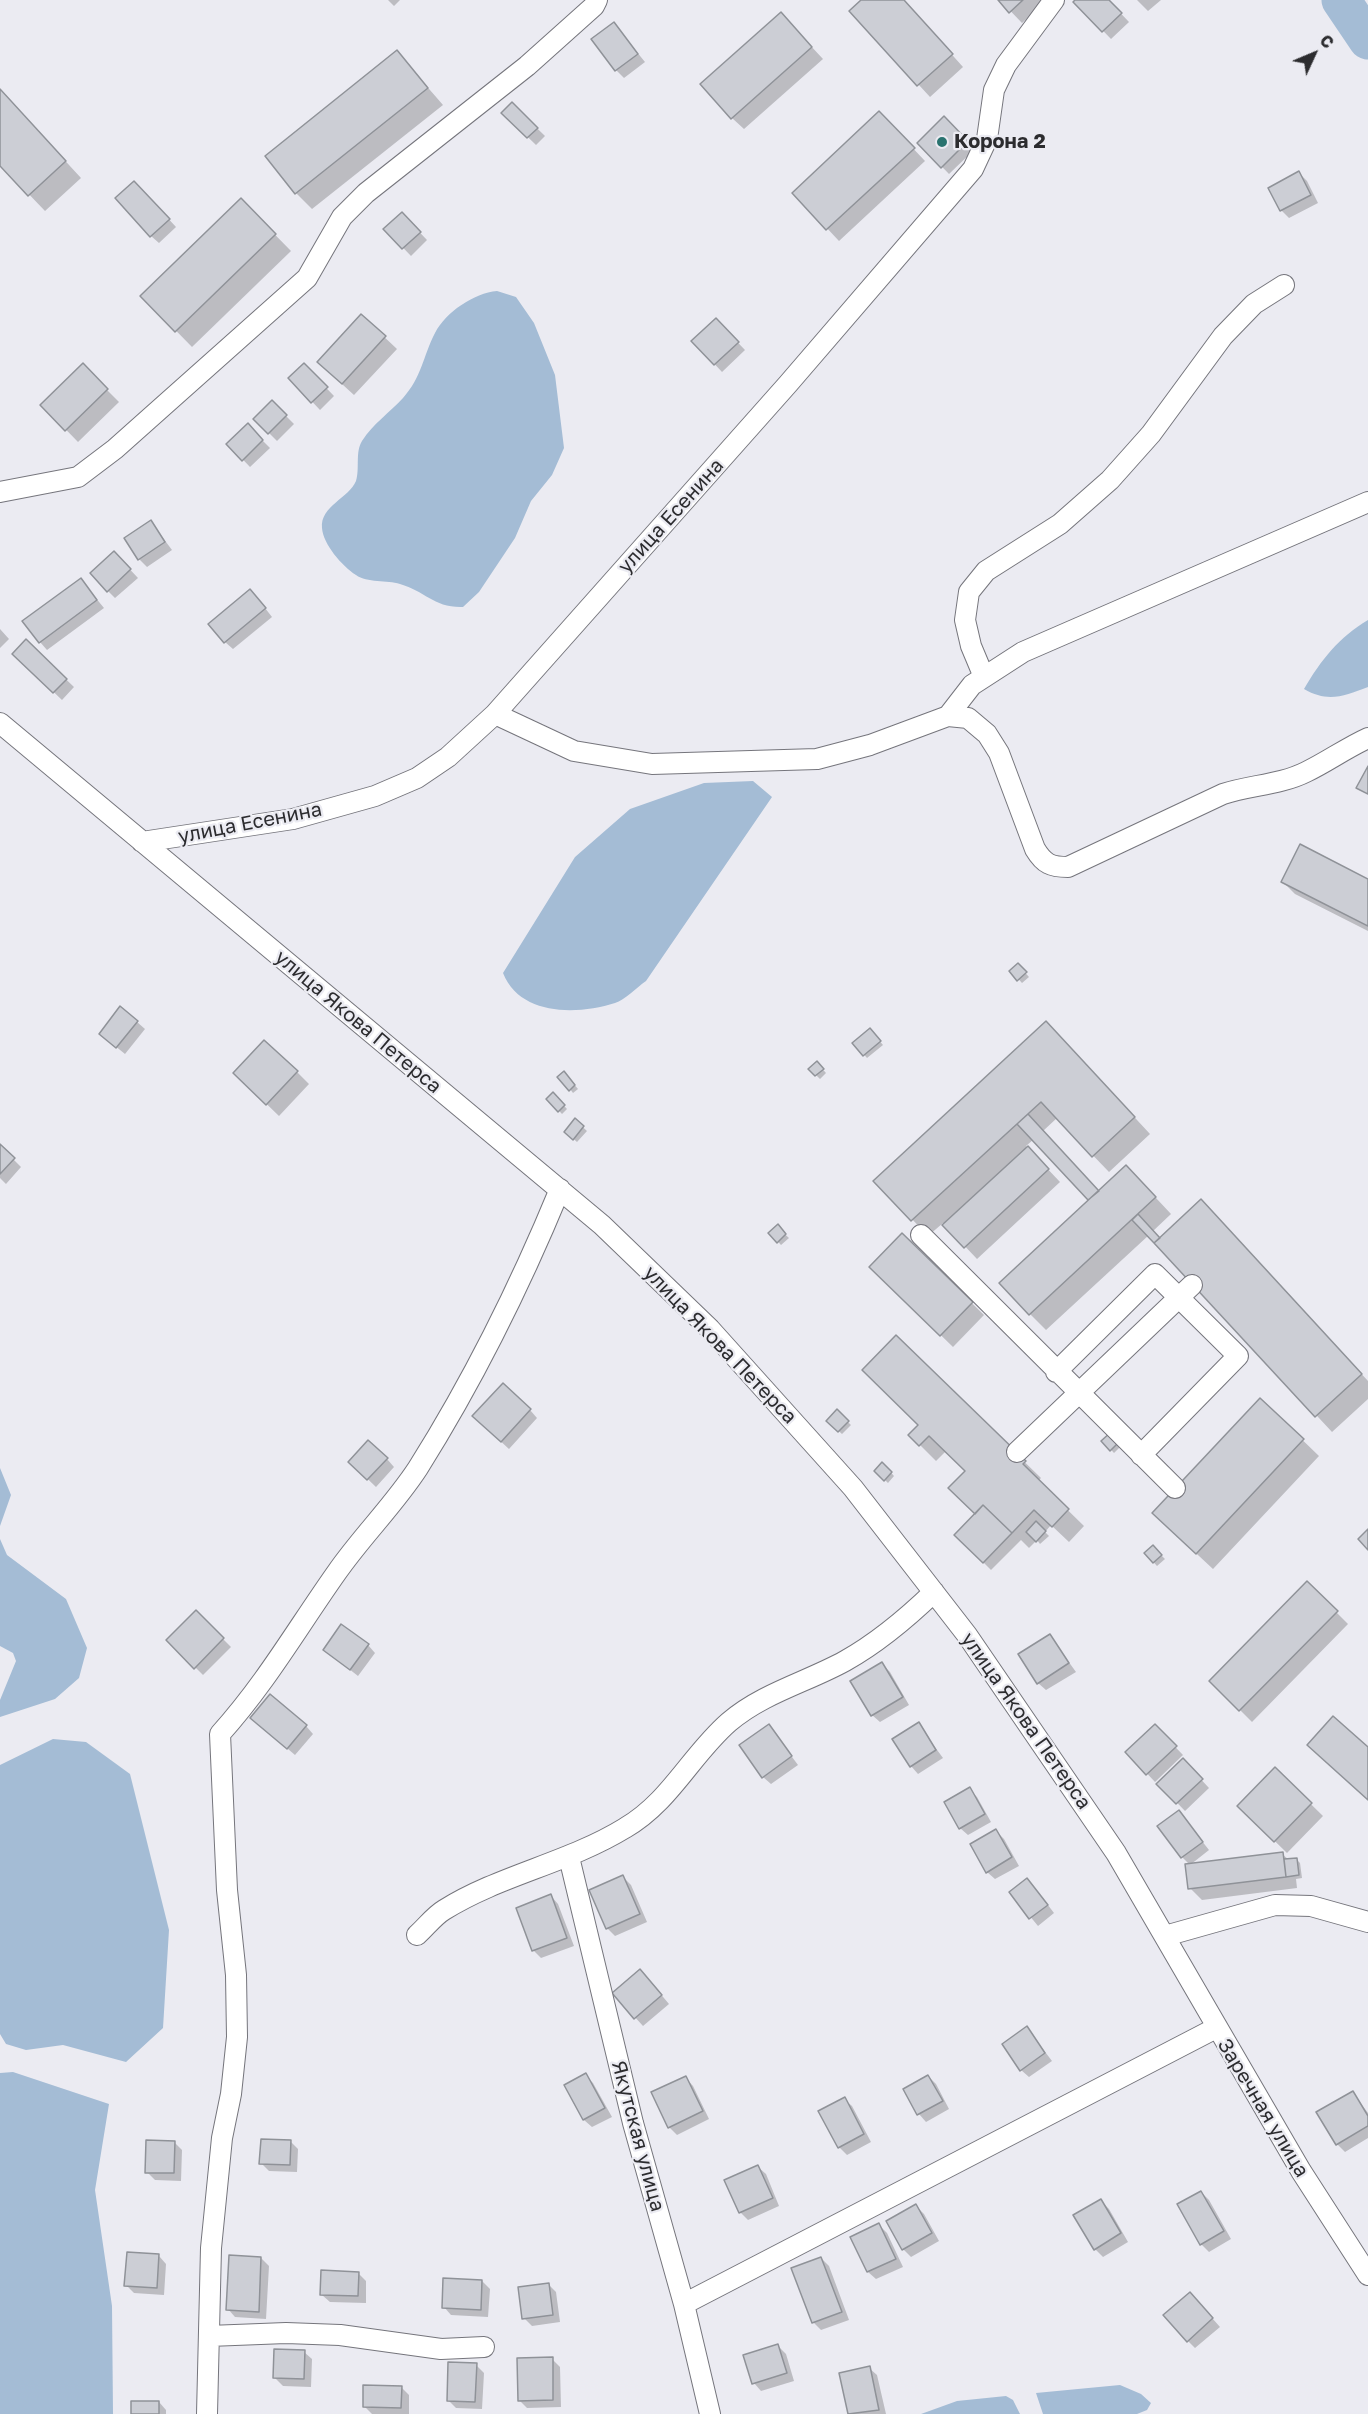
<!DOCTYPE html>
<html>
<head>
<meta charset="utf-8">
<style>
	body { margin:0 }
	#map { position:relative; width:1368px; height:2414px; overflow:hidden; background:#ebebf2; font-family:"Golos Text",sans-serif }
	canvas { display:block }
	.north { position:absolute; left:1284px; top:24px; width:60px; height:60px; -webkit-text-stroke:4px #ebebf2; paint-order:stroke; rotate:46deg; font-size:16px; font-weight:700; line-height:24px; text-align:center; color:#2c2c2f }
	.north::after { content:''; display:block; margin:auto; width:21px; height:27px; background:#2c2c2f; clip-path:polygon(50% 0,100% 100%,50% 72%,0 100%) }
</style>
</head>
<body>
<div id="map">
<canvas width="1368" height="2414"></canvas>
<div class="north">С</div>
</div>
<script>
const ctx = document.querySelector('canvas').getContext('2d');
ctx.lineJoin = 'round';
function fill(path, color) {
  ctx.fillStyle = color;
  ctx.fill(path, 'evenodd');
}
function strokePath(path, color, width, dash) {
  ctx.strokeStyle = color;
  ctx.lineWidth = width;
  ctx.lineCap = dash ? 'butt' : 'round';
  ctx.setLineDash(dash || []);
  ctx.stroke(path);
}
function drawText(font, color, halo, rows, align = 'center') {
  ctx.font = font + ' "Golos Text",sans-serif';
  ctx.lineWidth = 4.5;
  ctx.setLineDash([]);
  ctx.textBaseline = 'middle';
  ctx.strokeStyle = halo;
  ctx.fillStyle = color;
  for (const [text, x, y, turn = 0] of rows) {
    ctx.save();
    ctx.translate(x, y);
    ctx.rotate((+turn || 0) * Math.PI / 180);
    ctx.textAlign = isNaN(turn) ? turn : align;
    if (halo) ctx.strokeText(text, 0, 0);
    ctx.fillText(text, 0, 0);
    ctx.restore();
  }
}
const water = new Path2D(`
	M497 291 516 297 534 323 555 375 564 448 552 475 531 501 515 538 479 592 463 607C434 608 425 591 400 584 387 580 367 583 356 575 342 566 323 544 322 528 320 506 349 498 356 481 360 469 355 452 362 441 373 424 390 412 403 398 422 377 423 356 435 333 446 312 474 293 497 291Z
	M1368 620V687C1344 696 1328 703 1304 689 1321 660 1339 637 1368 620Z
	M753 781 772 797 646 981C636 988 625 1000 615 1003 577 1015 520 1016 503 973L575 857 630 809 704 783Z
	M0 1468 11 1495 0 1526Z
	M0 1539 7 1555 66 1599 87 1648 79 1678 55 1699 0 1717V1700L16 1661 13 1653 0 1646Z
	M53 1739 86 1742 130 1774 169 1930 163 2028 126 2062 63 2045 26 2050 6 2044 0 2034V1765Z
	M13 2072 109 2104 95 2190 112 2306 113 2414H0V2073Z
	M1120 2385 1141 2394 1151 2403 1147 2410 1137 2414H1043L1036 2393Z
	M1006 2396 1013 2400 1020 2414H921L957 2401Z`);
const shadow = new Path2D(`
	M388 0H400L394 6Z
	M863 0H903L963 67 930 97 851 11Z
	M1000 0H1048L1022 23Z
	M1077 0H1108L1129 22 1111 39 1075 2Z
	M1137 0H1161L1148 11Z
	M781 14 823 59 744 129 732 118Z
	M614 24 645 62 624 78 616 70Z
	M397 52 443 105 312 209 296 193Z
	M0 90 81 178 45 211 0 164Z
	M512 104 545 136 536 145 503 113Z
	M944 118 975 149 949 174 919 143Z
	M891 125 925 161 839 241 794 193Z
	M1299 173 1307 181 1318 203 1289 218 1281 210Z
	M142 190 176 227 159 243 151 236Z
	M241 200 291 251 192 347 142 296Z
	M402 214 427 240 411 256 385 229Z
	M362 316 397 349 354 395 331 374Z
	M716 320 745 350 722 372 693 341Z
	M304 365 334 396 320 410 290 378Z
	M83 366 119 402 78 442 42 405Z
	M272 402 294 424 277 441 255 419Z
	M248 426 270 448 250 467 228 444Z
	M151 522 172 550 147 567 139 559Z
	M122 561 138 578 115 598 108 591Z
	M81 580 104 608 47 650 40 642Z
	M258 599 272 617 233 649 225 642Z
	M0 629 9 639 0 648Z
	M26 641 74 687 62 700 14 654Z
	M1368 881V931L1295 894 1283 882Z
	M1018 965 1029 977 1022 983 1011 971Z
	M137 1022 145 1029 125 1054 109 1041Z
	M870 1030 883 1045 867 1058 854 1043Z
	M1062 1039 1150 1134 1109 1172 1057 1118 1043 1131 1099 1192 1142 1183 1171 1214 1152 1232 1160 1240 1217 1217 1368 1381V1399L1332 1432 1149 1235 1046 1330 1030 1314 1090 1200 1034 1139 1026 1146 1060 1182 977 1259 943 1223 928 1236 876 1181Z
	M817 1063 826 1073 820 1079 810 1069Z
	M297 1072 309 1084 279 1116 247 1085Z
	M567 1076 578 1089 573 1093 570 1089Z
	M553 1094 567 1109 562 1114 548 1099Z
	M575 1120 587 1131 577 1142 566 1132Z
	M0 1146 21 1167 6 1184 0 1178Z
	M777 1227 789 1238 781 1245 770 1233Z
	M902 1235 984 1315 953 1347 871 1267Z
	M896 1337 1041 1478 1038 1481 1084 1526 1069 1542 1051 1525 1045 1532 1049 1536 1040 1544 1037 1540 1029 1548 1021 1540 991 1570 956 1535 977 1514 967 1471 946 1451 936 1461 910 1435 919 1425Z
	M1261 1400 1319 1456 1213 1569 1170 1529Z
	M530 1410 537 1418 509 1449 482 1424Z
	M837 1412 851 1425 842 1434 828 1421Z
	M1110 1434 1121 1446 1114 1453 1103 1441Z
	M387 1459 394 1467 376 1487 350 1462Z
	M883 1464 894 1476 888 1483 876 1471Z
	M1153 1547 1165 1559 1157 1566 1146 1554Z
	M1307 1583 1348 1624 1252 1722 1211 1681Z
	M196 1612 231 1647 203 1675 168 1640Z
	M1050 1636 1076 1672 1046 1690 1038 1683Z
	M368 1645 375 1653 358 1676 325 1650Z
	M882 1664 890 1672 909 1705 880 1722 872 1715Z
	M918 1724 943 1758 918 1774 911 1766Z
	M260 1725 306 1726 313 1734 295 1755Z
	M769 1726 798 1765 771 1784 763 1777Z
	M1155 1726 1183 1755 1155 1782 1127 1752Z
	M1183 1760 1209 1788 1185 1811 1159 1784Z
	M1275 1769 1323 1816 1287 1853 1239 1806Z
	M969 1789 977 1797 991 1822 968 1835 960 1828Z
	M1179 1812 1209 1850 1190 1865 1182 1857Z
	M996 1831 1004 1839 1019 1866 995 1879 987 1872Z
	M1282 1854 1289 1860 1296 1859 1300 1863 1302 1878 1296 1879 1297 1888 1202 1900 1190 1888Z
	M623 1877 631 1885 647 1922 615 1936 607 1928Z
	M1035 1888 1054 1913 1038 1926 1011 1893Z
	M551 1896 558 1904 574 1946 541 1958 533 1950Z
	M648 1979 669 2004 643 2026 614 1994Z
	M1027 2028 1052 2061 1029 2077 1021 2070Z
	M585 2075 593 2083 612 2117 592 2127 584 2120 566 2086Z
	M928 2076 936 2084 949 2109 926 2122 919 2114Z
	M686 2078 693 2086 709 2119 677 2135 669 2127Z
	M1353 2093 1368 2113V2138L1345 2152 1337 2144Z
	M844 2099 852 2106 871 2142 847 2155 839 2147Z
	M290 2141 298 2149 297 2172 269 2171 261 2163Z
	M174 2142 182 2150 181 2181 155 2180 147 2172Z
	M758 2167 766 2174 779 2206 748 2220 740 2212Z
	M1201 2192 1209 2200 1231 2239 1209 2252 1201 2244Z
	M1101 2201 1109 2209 1128 2242 1103 2257 1095 2249Z
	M916 2206 924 2214 939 2241 911 2257 903 2249Z
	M879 2225 887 2233 903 2267 876 2279 868 2272 852 2237Z
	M159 2256 166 2264 164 2295 134 2293 126 2285Z
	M261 2258 269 2266 266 2319 235 2317 228 2309Z
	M821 2258 829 2266 849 2320 821 2330 813 2322Z
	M358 2273 366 2281V2303L330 2302 322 2295Z
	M482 2281 490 2289 488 2317 451 2315 444 2307Z
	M548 2284 556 2292 560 2322 532 2326 524 2318Z
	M1197 2301 1220 2327 1195 2348 1188 2341Z
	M778 2346 786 2354 794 2381 761 2391 754 2383Z
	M304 2352 312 2359 311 2387 283 2386 275 2378Z
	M552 2359 560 2367 561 2407 527 2408 519 2400Z
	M476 2365 484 2373 482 2409 456 2408 448 2400Z
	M869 2368 877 2375 886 2414H850L840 2374Z
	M401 2387 409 2395V2414H372L364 2406Z
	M159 2402 166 2410V2414H133Z`);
const river = new Path2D(`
	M1341 0 1368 40`);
const building = new Path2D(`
	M861 0H904L953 54 917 86 849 11Z
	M998 0H1023L1009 13Z
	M1075 0H1109L1122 13 1102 32 1073 2Z
	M781 12 812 47 731 119 700 84Z
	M614 22 638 54 615 71 591 39Z
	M397 50 428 88 295 194 265 156Z
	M0 89 66 161 28 196 0 166Z
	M512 102 538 128 527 138 501 113Z
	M879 111 915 148 826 230 792 193Z
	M944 116 968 141 941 168 917 143Z
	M1299 171 1311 195 1280 211 1268 188Z
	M134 181 170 219 150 237 115 198Z
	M241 198 276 234 175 332 140 296Z
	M402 212 421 232 402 249 383 229Z
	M361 314 386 336 342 384 317 362Z
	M716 318 739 342 714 365 691 341Z
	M83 363 108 389 65 431 40 405Z
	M304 363 328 387 311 403 288 378Z
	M272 400 287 415 268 434 253 419Z
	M248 423 263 440 242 461 226 444Z
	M151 520 165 542 138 560 124 538Z
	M114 551 131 569 107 592 90 573Z
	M81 578 97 600 39 643 22 621Z
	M250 589 266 608 224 643 208 624Z
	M26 639 67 679 53 693 12 654Z
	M1368 766V794L1356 788Z
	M1300 844 1368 879V926L1281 882Z
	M1018 963 1027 972 1017 981 1009 971Z
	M120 1006 138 1021 116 1048 99 1034Z
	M1046 1021 1135 1117 1092 1157 1041 1102 911 1221 873 1181Z
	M870 1028 881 1041 863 1056 852 1043Z
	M264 1040 298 1071 266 1105 233 1073Z
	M817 1061 824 1069 815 1076 808 1069Z
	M564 1071 575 1085 569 1091 557 1077Z
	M553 1092 565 1105 558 1112 546 1099Z
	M1028 1114 1099 1191 1088 1200 1017 1124Z
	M575 1118 584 1126 573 1140 564 1132Z
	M0 1144 15 1158 0 1174Z
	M1028 1146 1049 1169 964 1248 942 1225Z
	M1126 1165 1156 1197 1029 1315 999 1283Z
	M1201 1199 1362 1374 1315 1417 1154 1243Z
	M1138 1214 1160 1238 1154 1243 1132 1220Z
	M778 1224 786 1234 777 1243 768 1233Z
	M902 1233 973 1302 940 1336 869 1267Z
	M896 1335 1026 1461 1023 1464 1069 1509 1052 1527 1034 1510 1012 1533 983 1505 975 1514 948 1488 965 1471 929 1436 919 1446 908 1435 918 1425 862 1370Z
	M503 1383 531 1409 501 1442 472 1416Z
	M1260 1398 1304 1439 1196 1554 1152 1513Z
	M837 1409 849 1421 838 1432 826 1421Z
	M1111 1432 1119 1442 1110 1451 1101 1441Z
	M368 1440 388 1458 367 1480 348 1462Z
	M882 1462 892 1472 884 1481 874 1471Z
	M983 1505 1012 1533 983 1563 954 1535Z
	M1036 1521 1046 1531 1036 1542 1026 1532Z
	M1368 1529V1550L1358 1539Z
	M1153 1545 1162 1555 1153 1563 1144 1553Z
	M1307 1581 1338 1611 1239 1711 1209 1681Z
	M196 1610 224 1638 194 1669 166 1640Z
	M341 1624 369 1644 350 1670 323 1650Z
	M1050 1634 1069 1663 1037 1684 1018 1654Z
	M882 1662 903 1697 871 1716 850 1681Z
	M270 1694 307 1725 287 1749 250 1718Z
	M1333 1716 1368 1747V1800L1307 1745Z
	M919 1722 936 1750 910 1767 892 1739Z
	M769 1724 792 1756 762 1778 739 1745Z
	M1155 1724 1177 1746 1146 1775 1125 1752Z
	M1183 1758 1203 1779 1176 1804 1156 1784Z
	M1275 1767 1312 1803 1274 1842 1237 1806Z
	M970 1787 985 1814 959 1829 944 1802Z
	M1179 1810 1203 1842 1181 1858 1157 1826Z
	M996 1829 1012 1857 986 1873 970 1844Z
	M1283 1852 1286 1877 1188 1889 1185 1864Z
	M1297 1858 1299 1875 1286 1877 1284 1859Z
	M623 1875 640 1914 606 1929 589 1890Z
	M1027 1878 1048 1905 1029 1919 1009 1892Z
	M551 1894 567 1938 532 1951 516 1908Z
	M640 1969 662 1995 634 2019 612 1993Z
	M1027 2026 1045 2053 1020 2071 1002 2044Z
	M586 2073 605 2108 583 2120 564 2085Z
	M928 2075 943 2101 917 2115 903 2089Z
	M686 2076 703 2111 668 2128 651 2092Z
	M1353 2091 1368 2116V2126L1336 2145 1316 2112Z
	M845 2097 864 2134 838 2148 818 2111Z
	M261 2139 291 2140 290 2165 259 2164Z
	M146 2140 175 2141 174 2173H145Z
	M758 2165 773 2198 739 2213 724 2180Z
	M1201 2191 1224 2231 1200 2245 1177 2204Z
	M1101 2199 1121 2233 1094 2250 1073 2215Z
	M916 2204 932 2233 902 2250 886 2221Z
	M879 2223 896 2259 867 2272 850 2237Z
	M127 2252 159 2254 157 2288 124 2286Z
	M229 2255 261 2257 259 2312 226 2310Z
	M821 2257 842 2312 812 2323 791 2268Z
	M321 2270 359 2272 358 2296 320 2295Z
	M443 2278 482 2280 481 2310 442 2308Z
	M549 2283 553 2315 522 2319 518 2287Z
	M1190 2292 1213 2318 1187 2342 1163 2315Z
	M778 2344 787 2373 752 2384 743 2355Z
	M274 2349 305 2350 304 2379 273 2378Z
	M553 2357V2400L518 2401 517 2358Z
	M448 2362 477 2363 475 2402 447 2401Z
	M870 2366 879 2410 848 2414 839 2373Z
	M363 2385 402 2386 401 2408 363 2407Z
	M131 2401H159V2414H131Z`);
const street = new Path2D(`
	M0 492 78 477 115 449 307 278 342 217 366 193 527 66 594 6 597 0
	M984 677 971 646 965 620 969 592 986 571 1060 524 1110 480 1151 434 1223 336 1254 304 1284 285
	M495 714 574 751 652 764 817 759 870 745 948 716 968 718 987 734 999 753 1035 849C1044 864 1051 867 1068 867L1223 794C1250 785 1280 785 1306 772 1327 762 1346 748 1368 738
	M948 716 972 685 1023 652 1368 502
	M0 723 602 1225 710 1329 853 1488 967 1635 1116 1853 1301 2171 1368 2275
	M142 842 293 819 375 796 417 778 448 757 495 714 788 384 973 169 987 139 994 90 1006 65 1054 0
	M921 1235 1175 1488
	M1056 1372 1155 1274 1238 1356 1141 1455
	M1017 1452 1192 1285
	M569 1857 633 2123 684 2304 710 2414
	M417 1935C426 1927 434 1916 444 1910 500 1875 568 1863 625 1828 670 1802 691 1755 729 1722 763 1693 807 1682 845 1661 879 1642 907 1618 934 1592
	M1165 1936 1275 1905 1311 1906 1368 1922
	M684 2304 1216 2028
	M209 2336 286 2333 340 2335 441 2349 484 2347
	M207 2414 211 2248 222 2138 231 2094 237 2037 236 1975 227 1890 220 1734C266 1683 298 1627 337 1572 362 1536 394 1505 418 1468 474 1379 520 1286 560 1189`);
const markers = [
	[942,142,6,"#29736f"]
];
const poiNames = [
	["Корона 2",954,142]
];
const streetNames = [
	["улица Есенина",671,516,-48],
	["улица Есенина",250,823,-11],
	["улица Якова Петерса",358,1022,40],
	["улица Якова Петерса",720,1345,46],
	["улица Якова Петерса",1026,1721,55],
	["Заречная улица",1263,2108,59],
	["Якутская улица",638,2136,75]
];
fill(water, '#a4bcd5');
fill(shadow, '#0003');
strokePath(river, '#a4bcd5', 39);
fill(building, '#ccced5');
strokePath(building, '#8f9298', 1.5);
strokePath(street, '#75757c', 22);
strokePath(street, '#fff', 20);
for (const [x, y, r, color] of markers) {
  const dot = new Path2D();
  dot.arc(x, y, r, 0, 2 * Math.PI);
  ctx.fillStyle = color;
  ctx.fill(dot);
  strokePath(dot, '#ebebf2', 2);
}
drawText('bold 20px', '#2c2c2f', '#ebebf2', poiNames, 'left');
drawText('20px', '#2c2c2f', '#ebebf2', streetNames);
</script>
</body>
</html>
